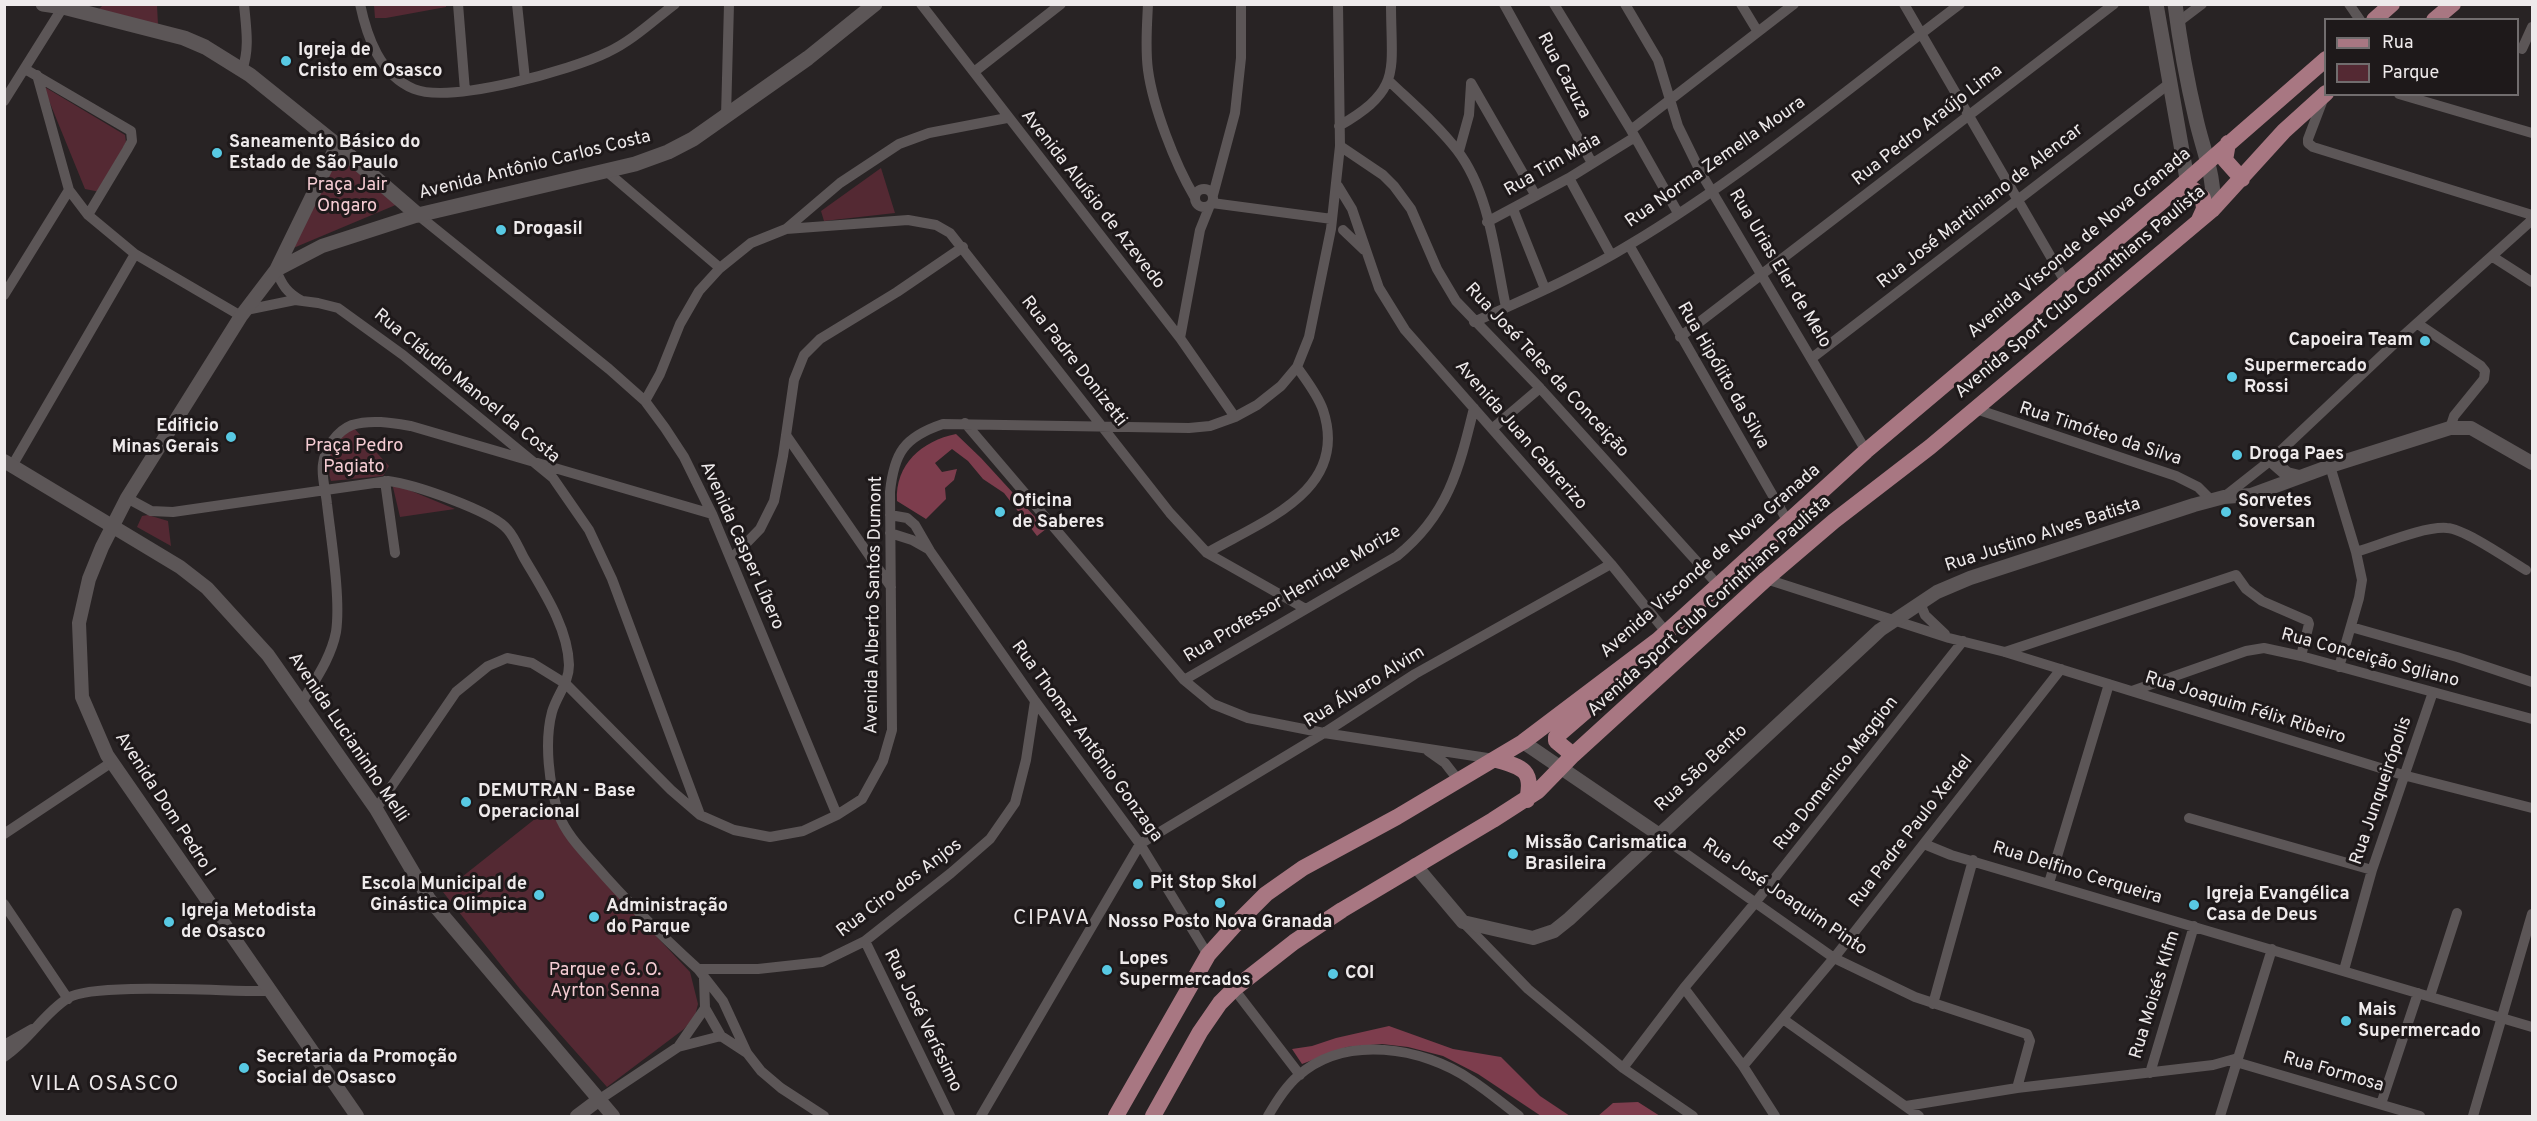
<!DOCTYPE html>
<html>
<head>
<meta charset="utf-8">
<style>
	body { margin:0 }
	#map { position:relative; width:2537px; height:1121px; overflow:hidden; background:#282324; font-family:Overpass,sans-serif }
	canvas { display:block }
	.frame { position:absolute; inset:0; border:6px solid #eeeaeb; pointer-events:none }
	.legend { position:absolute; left:2324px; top:18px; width:195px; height:78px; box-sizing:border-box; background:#1e191a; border:2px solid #716d6e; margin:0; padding:8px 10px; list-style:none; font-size:18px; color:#eeeaeb }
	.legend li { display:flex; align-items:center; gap:12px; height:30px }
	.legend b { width:30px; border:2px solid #716d6e }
</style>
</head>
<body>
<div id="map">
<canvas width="2537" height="1121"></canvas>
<div class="frame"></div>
<ul class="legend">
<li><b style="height:8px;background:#a87782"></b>Rua</li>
<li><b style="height:16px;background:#542933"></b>Parque</li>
</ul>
</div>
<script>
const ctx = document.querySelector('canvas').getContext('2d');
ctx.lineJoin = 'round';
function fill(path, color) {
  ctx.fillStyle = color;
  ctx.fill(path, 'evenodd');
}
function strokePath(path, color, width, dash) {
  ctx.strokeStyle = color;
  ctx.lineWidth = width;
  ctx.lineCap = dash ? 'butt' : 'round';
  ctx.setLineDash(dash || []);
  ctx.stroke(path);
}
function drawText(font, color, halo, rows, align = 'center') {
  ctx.font = font + ' Overpass,sans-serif';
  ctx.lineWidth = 6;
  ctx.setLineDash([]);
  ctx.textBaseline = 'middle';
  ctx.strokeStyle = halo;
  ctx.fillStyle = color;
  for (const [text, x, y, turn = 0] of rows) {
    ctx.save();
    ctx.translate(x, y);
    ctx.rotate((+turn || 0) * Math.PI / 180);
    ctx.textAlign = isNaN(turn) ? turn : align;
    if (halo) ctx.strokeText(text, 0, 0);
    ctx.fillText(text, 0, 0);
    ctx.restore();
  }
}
const green = new Path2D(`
	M446 4V7L386 18H375L374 5Z
	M103 5H157L158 25 98 10Z
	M43 86 125 135 126 142 100 192 85 189Z
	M339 152 398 204 291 249Z
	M881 168 895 213 824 221 821 211Z
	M352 426 389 466 383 476 331 481C323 453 334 447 352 426Z
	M392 483 455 509 400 517Z
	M148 515 168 521 171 546 137 527 142 516Z
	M555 803 559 820 655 935 690 972 698 1004 695 1016 684 1029 607 1087 520 989 443 892Z`);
const forest = new Path2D(`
	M956 434 981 458 1046 529 1037 536 1004 493 983 479 968 461 952 449 935 463 942 472 957 469 954 480 945 488 946 499 926 519 897 501C895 464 922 441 956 434Z
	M1389 1026 1453 1049 1501 1057 1540 1096 1570 1116H1541L1478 1074 1443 1056 1408 1047 1382 1044 1347 1047 1302 1064 1292 1049 1312 1046 1336 1038Z
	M1638 1102 1660 1116H1598L1613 1103Z`);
const minor = new Path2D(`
	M360 4C367 37 380 75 414 89 451 104 572 70 608 52 632 41 654 20 675 4
	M458 4 465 91
	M517 4 525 79
	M921 4 1180 338 1235 417
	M1148 4C1147 26 1145 48 1148 70 1153 107 1175 164 1194 196
	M1504 4 1592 163
	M1554 4 1631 130 1678 213
	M1625 4 1658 60 1678 126 1701 173 1866 451
	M1741 4 1758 32
	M1904 4 2066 283
	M2349 4 2360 20
	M2177 23 2202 4
	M2522 49 2532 27
	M25 69 131 131 132 141 127 150 88 215
	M242 70C250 49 246 27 244 4
	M974 72 1061 4
	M37 75 69 190 88 215 135 254 241 316
	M1389 81C1412 103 1438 125 1457 150 1490 193 1495 256 1506 307
	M1471 83 1536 196
	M2399 94 2532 133
	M2324 97 2308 139V143L2313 147 2532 215
	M4 101 63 7 68 5
	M726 116 729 4
	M1339 126C1403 89 1391 72 1391 4
	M1631 130 1794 4
	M1340 146 1383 175 1394 186 1411 209 1437 269 1456 301 1540 388 1719 586
	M1459 151 1469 115 1471 84
	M605 170 720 268
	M1569 178 1611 255
	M1338 186 1352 209 1379 288 1405 330 1611 564 1666 632
	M1195 198a9 9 0 1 1 18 0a9 9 0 1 1-18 0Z
	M1213 195 1235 113 1241 58V4
	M1212 203 1332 219
	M1513 209 1545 289
	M418 215 609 369 645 401 665 428 684 457 712 514 837 815
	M1487 222 1569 178 1635 137
	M786 229 908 220 936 225 950 233 1170 513 1207 553 1304 608
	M1343 230 1364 250
	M1629 245 1788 522
	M2493 257 2532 282
	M276 270C282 285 287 293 302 301
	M4 295 69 190
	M246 310 295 300 318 303 338 308 403 355 553 478 589 530 612 579 699 812
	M1474 322C1527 298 1580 275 1629 245 1746 175 1851 86 1960 4
	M2418 324 2481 366 2485 371 2484 379 2454 416 2450 428
	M1680 337 2114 4
	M1180 338 1200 230 1210 205
	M1812 358 2170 83
	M645 401 660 374 680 324 699 291 720 268 751 243 786 229 840 183 899 144 929 133 1007 118
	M1973 408 2176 476 2198 487 2212 501
	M965 423 1184 680 1213 704 1248 718 1324 733 1494 759
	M1493 428 1540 388
	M786 435 891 587
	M12 466 135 254
	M2330 466 2356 552 2362 580 2359 598 2339 667
	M385 481 395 553
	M2224 497 2271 460 2395 343 2532 220
	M127 498 151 511 173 512 388 481C413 484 493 511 508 530 515 538 519 549 524 558 542 589 568 627 569 665 569 683 557 695 552 712 544 742 549 785 559 815 566 834 583 851 596 866 628 903 662 936 698 969H758L822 962 865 941 951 873 990 839 1015 803 1026 760 1035 701
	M890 515 907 518 915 525 930 551 1035 701 1140 844 1208 955
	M890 533 912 540 928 549
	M2356 552C2380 545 2424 526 2447 528 2465 529 2509 560 2526 570
	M1207 553C1262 521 1350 491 1323 410 1318 395 1306 380 1297 367
	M731 559 760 529 774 501 783 456 794 380 804 355 820 339 897 292 963 247
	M1766 579 1949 638 2005 652 2403 775 2532 808
	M1920 603 1925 615 1945 634
	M2351 627 2457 657 2532 682
	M2005 652 2236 575 2246 589 2262 601 2308 621 2309 624 2301 656
	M1184 680 1397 556C1448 515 1459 469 1474 408
	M2132 691 2246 651 2264 648 2301 656 2532 719
	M302 702C315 680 331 658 336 632 341 599 331 539 327 504 326 492 321 476 323 464 325 448 337 431 352 425 371 419 393 423 411 426L712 514
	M1428 751 1445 763 1459 781
	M376 809 456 692 488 666 507 658 532 663 566 684 671 790 700 815 734 830 770 837 803 831 837 815 862 799 883 761 892 730 890 492C894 453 904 437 943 424L1189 428 1210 426 1235 417 1257 405 1281 386 1297 367 1309 337 1331 229 1340 146 1338 4
	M2189 818 2372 870
	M4 834 112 762
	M1658 834 1834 958 1915 997 2027 1034 2030 1041 2017 1088
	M1924 844 1951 855 2532 1027
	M2049 883 2109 684
	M4 904 68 999
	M1463 922 1528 989 1623 1068 1693 1116
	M865 941 950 1116
	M698 969 723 1001 747 1053 761 1071 781 1088 824 1116
	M2344 970 2372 870 2433 692
	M704 979 705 1008 721 1036 747 1053
	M1684 988 1743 1066 1775 1116
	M1234 989 1300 1075
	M2430 996 2457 913
	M1933 1004 1973 860
	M1783 1019 1919 1116
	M4 1045 32 1029
	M678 1047 705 1008
	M4 1057C29 1041 43 1014 68 998 94 982 230 992 268 991
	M2236 1062 2420 1116
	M1743 1066 1834 958 2061 669
	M1623 1068 1684 988 1755 903 1963 641
	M2150 1073 2194 926
	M597 1101 678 1047 721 1036
	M2381 1104 2418 993
	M1906 1106 2017 1088 2213 1065 2238 1058
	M981 1116 1140 844 1324 733 1415 674 1611 564
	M1268 1116C1276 1102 1285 1087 1298 1076 1345 1034 1423 1047 1471 1080 1488 1091 1503 1104 1519 1116
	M2220 1116 2272 949
	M2473 1116 2532 914`);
const tertiary = new Path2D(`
	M337 145 276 270 241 316 127 498 102 547 89 579 79 623 82 697 107 755 357 1116
	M276 270 322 246 418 215
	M2271 460 2287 474 2299 477
	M4 461 180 567 207 588 268 655 376 809 429 899 613 1116
	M1523 742 1658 834
	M1415 865 1463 922 1533 938 1554 931 1569 919 1880 630 1937 592 1970 578 2194 505 2224 497 2251 495 2330 466 2450 428H2471L2532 463
	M577 1116 597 1101`);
const secondary = new Path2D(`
	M43 4 63 7 184 38 205 47 250 75 337 145 418 215 635 164 668 152 693 139 808 58 875 4
	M2156 4 2187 179
	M2175 4C2180 43 2187 81 2196 119 2202 147 2217 181 2212 210`);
const primary = new Path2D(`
	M2374 20 2392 4
	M2434 20 2453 4
	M2228 143 2225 160 2242 179
	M2177 189 2194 190 2203 198 2204 209 2199 220
	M1573 755 1556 741V737L1622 680
	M1497 760C1522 767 1534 770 1527 800
	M1116 1116 1208 955 1235 925 1266 894 1303 868 1397 817 1523 742 1658 640 1866 451 2177 189 2326 59
	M1153 1116 1200 1032 1220 1003 1234 989 1294 942 1342 910 1493 820 1538 791 1573 755 1766 579 1834 521 1930 447 2212 210 2284 131 2326 93`);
const markers = [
	[286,61,6,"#58c9e3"],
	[217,153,6,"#58c9e3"],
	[501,230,6,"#58c9e3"],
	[2425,341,6,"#58c9e3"],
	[2232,377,6,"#58c9e3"],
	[231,437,6,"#58c9e3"],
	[2237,455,6,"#58c9e3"],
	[1000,512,6,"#58c9e3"],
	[2226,512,6,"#58c9e3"],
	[466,802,6,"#58c9e3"],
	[1513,854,6,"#58c9e3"],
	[1138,884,6,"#58c9e3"],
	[539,895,6,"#58c9e3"],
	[1220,903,6,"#58c9e3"],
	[2194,905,6,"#58c9e3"],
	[594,917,6,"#58c9e3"],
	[169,922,6,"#58c9e3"],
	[1107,970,6,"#58c9e3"],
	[1333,974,6,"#58c9e3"],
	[2346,1021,6,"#58c9e3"],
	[244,1068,6,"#58c9e3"]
];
const poiNames = [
	["Igreja de",298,51],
	["Cristo em Osasco",298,72],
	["Saneamento Básico do",229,143],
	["Estado de São Paulo",229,164],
	["Drogasil",513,230],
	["Capoeira Team",2413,341,"right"],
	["Supermercado",2244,367],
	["Rossi",2244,388],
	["Edificio",219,427,"right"],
	["Minas Gerais",219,448,"right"],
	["Droga Paes",2249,455],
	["Oficina",1012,502],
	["de Saberes",1012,523],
	["Sorvetes",2238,502],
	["Soversan",2238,523],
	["DEMUTRAN - Base",478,792],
	["Operacional",478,813],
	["Missão Carismatica",1525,844],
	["Brasileira",1525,865],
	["Pit Stop Skol",1150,884],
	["Escola Municipal de",527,885,"right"],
	["Ginástica Olimpica",527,906,"right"],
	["Igreja Evangélica",2206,895],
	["Casa de Deus",2206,916],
	["Administração",606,907],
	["do Parque",606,928],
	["Igreja Metodista",181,912],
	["de Osasco",181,933],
	["Nosso Posto Nova Granada",1220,923,"center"],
	["Lopes",1119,960],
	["Supermercados",1119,981],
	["COI",1345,974],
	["Mais",2358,1011],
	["Supermercado",2358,1032],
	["Secretaria da Promoção",256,1058],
	["Social de Osasco",256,1079]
];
const streetNames = [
	["Rua Cazuza",1563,76,62],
	["Rua Pedro Araújo Lima",1928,126,-38],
	["Rua Norma Zemella Moura",1716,163,-35],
	["Avenida Antônio Carlos Costa",535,166,-14],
	["Rua Tim Maia",1553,166,-30],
	["Avenida Aluísio de Azevedo",1092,200,52],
	["Rua José Martiniano de Alencar",1981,207,-38],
	["Avenida Visconde de Nova Granada",2080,244,-40],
	["Rua Urias Eler de Melo",1779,269,59],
	["Avenida Sport Club Corinthians Paulista",2081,293,-40],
	["Rua Padre Donizetti",1073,362,52],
	["Rua José Teles da Conceição",1546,371,47],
	["Rua Hipólito da Silva",1722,376,60],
	["Rua Cláudio Manoel da Costa",466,387,39],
	["Rua Timóteo da Silva",2100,435,18],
	["Avenida Juan Cabrerizo",1520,436,49],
	["Rua Justino Alves Batista",2043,536,-18],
	["Avenida Casper Líbero",741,546,66],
	["Avenida Visconde de Nova Granada",1711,562,-41],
	["Rua Professor Henrique Morize",1293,595,-31],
	["Avenida Alberto Santos Dumont",875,605,-89],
	["Avenida Sport Club Corinthians Paulista",1710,607,-42],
	["Rua Conceição Sgliano",2370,659,15],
	["Rua Álvaro Alvim",1365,688,-32],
	["Rua Joaquim Félix Ribeiro",2245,709,17],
	["Avenida Lucianinho Melli",347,738,56],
	["Rua Thomaz Antônio Gonzaga",1086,742,54],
	["Rua São Bento",1702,769,-43],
	["Rua Domenico Maggion",1837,774,-52],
	["Rua Junqueirópolis",2382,791,-71],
	["Avenida Dom Pedro I",164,805,57],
	["Rua Padre Paulo Xerdel",1912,832,-52],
	["Rua Delfino Cerqueira",2077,874,17],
	["Rua Ciro dos Anjos",900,889,-37],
	["Rua José Joaquim Pinto",1784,898,34],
	["Rua Moisés Klfm",2156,995,-73],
	["Rua José Veríssimo",922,1021,64],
	["Rua Formosa",2333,1073,16]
];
const parkNames = [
	["Praça Jair",347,186],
	["Ongaro",347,207],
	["Praça Pedro",354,447],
	["Pagiato",354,468],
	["Parque e G. O.",605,971],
	["Ayrton Senna",605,992]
];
const quarterNames = [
	["CIPAVA",1052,920],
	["VILA OSASCO",105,1086]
];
fill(green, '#542933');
fill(forest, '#7d3d4d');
strokePath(minor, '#5c5657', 10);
strokePath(tertiary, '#5c5657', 14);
strokePath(secondary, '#5c5657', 15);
strokePath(primary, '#a87782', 16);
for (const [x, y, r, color] of markers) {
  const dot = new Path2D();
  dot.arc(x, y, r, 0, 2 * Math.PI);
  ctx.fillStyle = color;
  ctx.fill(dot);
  strokePath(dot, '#1e191a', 2);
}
drawText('bold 18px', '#eeeaeb', '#1e191a', poiNames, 'left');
drawText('18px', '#eeeaeb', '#1e191a', streetNames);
drawText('18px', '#f5ccd3', '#1e191a', parkNames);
ctx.letterSpacing = '1.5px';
drawText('21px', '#eeeaeb', '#1e191a', quarterNames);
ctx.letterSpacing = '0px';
</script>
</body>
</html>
